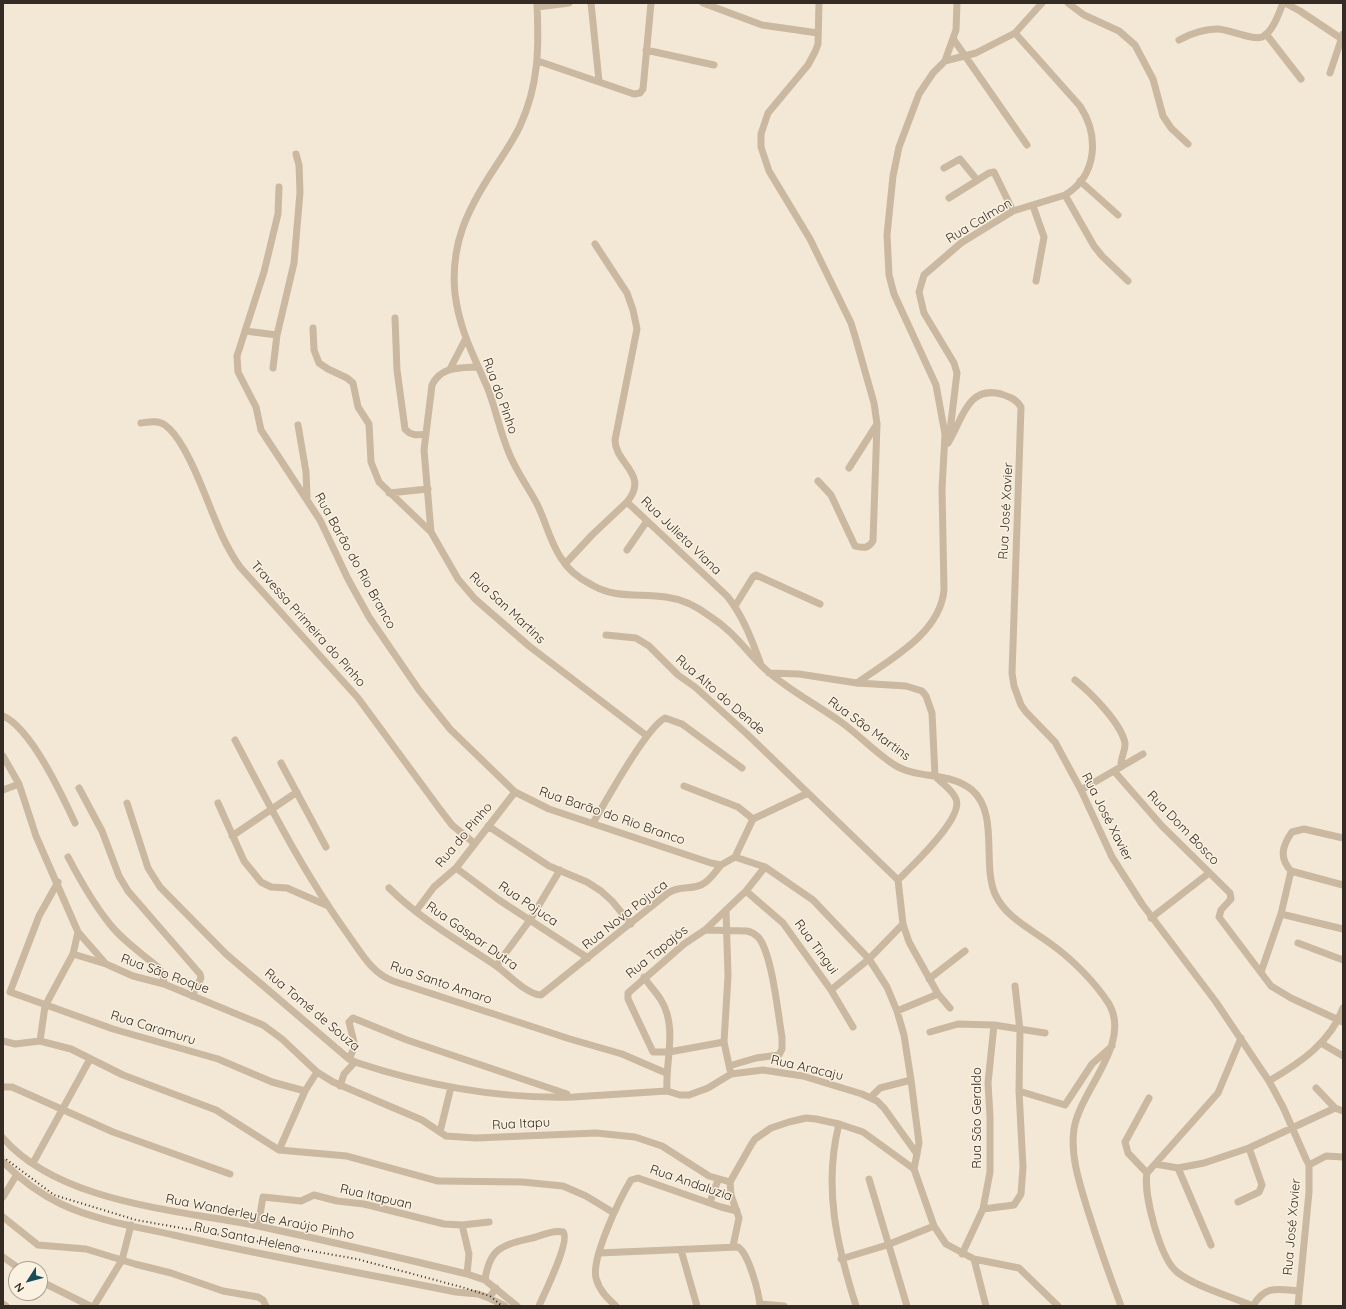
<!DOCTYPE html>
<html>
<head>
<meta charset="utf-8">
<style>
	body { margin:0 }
	#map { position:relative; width:1346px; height:1309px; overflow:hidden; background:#f2e8d5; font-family:Quicksand,sans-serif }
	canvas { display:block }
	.frame { position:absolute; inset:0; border:4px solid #342b24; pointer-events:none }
	.north { position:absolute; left:8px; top:1261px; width:40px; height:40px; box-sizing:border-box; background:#faf1e1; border:1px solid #aba295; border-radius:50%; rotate:234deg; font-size:11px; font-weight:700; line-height:16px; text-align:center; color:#342b24 }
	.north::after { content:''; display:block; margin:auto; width:14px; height:18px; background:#174c58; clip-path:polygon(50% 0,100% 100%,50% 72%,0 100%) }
</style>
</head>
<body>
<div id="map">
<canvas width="1346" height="1309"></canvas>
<div class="frame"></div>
<div class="north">N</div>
</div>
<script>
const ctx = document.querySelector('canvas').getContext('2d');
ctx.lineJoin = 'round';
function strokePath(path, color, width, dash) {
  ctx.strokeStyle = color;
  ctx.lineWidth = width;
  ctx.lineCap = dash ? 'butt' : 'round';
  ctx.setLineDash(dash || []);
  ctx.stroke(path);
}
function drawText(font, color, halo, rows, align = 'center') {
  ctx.font = font + ' Quicksand,sans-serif';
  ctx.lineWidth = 3;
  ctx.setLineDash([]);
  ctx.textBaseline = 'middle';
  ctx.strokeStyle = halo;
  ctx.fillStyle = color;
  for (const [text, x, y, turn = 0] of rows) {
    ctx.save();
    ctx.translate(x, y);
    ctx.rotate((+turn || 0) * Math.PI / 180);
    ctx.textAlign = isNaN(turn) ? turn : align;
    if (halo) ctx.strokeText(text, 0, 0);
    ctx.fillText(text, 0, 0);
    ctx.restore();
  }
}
const street = new Path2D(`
	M537 3C539 48 539 84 520 126 513 141 503 155 494 169 467 210 450 245 455 294 460 332 474 356 488 389 496 410 500 432 509 453 516 471 528 487 537 504 546 522 550 542 561 558 568 570 580 579 592 585 616 599 640 593 666 597 682 599 698 607 711 617 733 631 747 652 765 669 788 690 816 704 841 722 859 735 875 752 893 764 917 780 949 771 972 790 999 813 982 864 995 894 1006 918 1031 929 1051 944 1072 959 1095 982 1109 1004 1132 1044 1080 1090 1074 1129 1070 1156 1080 1185 1088 1211 1098 1243 1109 1274 1121 1306
	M591 3 599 81
	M703 3 762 25 818 33
	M1068 3 1084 15 1119 31 1135 45 1153 79 1163 116 1171 128 1188 144
	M1285 3 1300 11 1342 39
	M537 7 569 3
	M1266 34 1301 79
	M954 40 1027 145
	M1179 40C1190 34 1204 29 1217 29 1230 29 1252 41 1262 37 1273 32 1279 13 1283 3
	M646 50 714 65
	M538 61 634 94 640 93 643 89 651 3
	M945 61 956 30 957 3
	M1330 73 1343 34
	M944 168 960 159 977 180
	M1080 181 1118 215
	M279 187 278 214 264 272 237 356 238 372 256 407 261 430 320 520 348 579 369 617 419 690 450 729 515 792 549 809 711 863 721 865 735 857 765 867 813 900 869 959 887 987 897 1011 904 1035 911 1080 919 1143 914 1169
	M1065 195 1094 246 1102 256 1128 281
	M949 198 989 173 994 172 1013 211
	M1033 206 1044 237 1036 281
	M595 244 627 293 633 310 637 329 615 440C615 464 650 474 627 502
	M395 318 397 370 405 429C411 436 417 435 426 434
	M313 328 314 350 319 363 328 369 347 378 353 383 358 407 369 424 371 462 379 482 431 532
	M245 331 277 335
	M478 367C460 368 441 366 432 385L424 450 431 532 458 579 475 599 529 646 647 736
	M273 368 277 335 294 263 300 192 299 165 296 154
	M450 369 465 340
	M141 423C149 422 158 420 165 425 173 431 179 440 184 449 206 487 215 532 240 567L358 698 439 808 452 825 474 843
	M298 425 306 472 307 497
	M949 439 957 373 954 363 924 313 919 292 924 275 961 243 1013 211 1065 195C1098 175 1099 135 1080 106L1015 33
	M948 443C962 421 967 385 1001 394 1010 397 1016 399 1021 407L1013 645 1012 673 1014 686 1021 705 1026 712 1055 742 1081 790 1112 857 1142 904 1216 1002 1269 1081 1283 1107 1306 1159 1309 1165V1192L1298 1306
	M849 468 877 424
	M818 481 831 495 855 546C864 548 868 549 873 541L877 424 874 403 855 336 851 323 810 239 769 171 761 147V134L768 113 808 65 815 52 818 44 819 3
	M389 493 428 489
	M627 550 647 521
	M565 564 592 535 627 502 727 596C743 616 751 638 760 662
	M735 606 753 577 756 575 820 604
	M606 635 636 638 649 646 678 675 695 687 748 735 898 880 903 924 909 942 938 994 950 1008
	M769 673 799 674 857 683 906 686 922 691 926 696 932 713 935 776C941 783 953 790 956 799 964 818 911 867 898 880
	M1075 680C1091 693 1121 723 1125 743 1126 750 1120 758 1121 767
	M857 683C889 660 940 634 944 590L942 489 945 434 936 385 894 294 889 275 887 235 893 176 899 147 919 94 933 73 945 61 976 53 1015 33 1042 3
	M3 716C31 728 62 795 75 823
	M235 740C270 807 305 875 349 936 362 954 372 973 393 981L570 1039 622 1054 666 1073
	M3 756 19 784
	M281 763 326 847
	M1114 771 1162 826 1230 893 1231 899 1221 910 1219 917 1271 986 1291 998 1343 1022
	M684 786 738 807 753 819
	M79 788 102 831 119 876 128 891 200 974 201 978 192 996
	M3 790 19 784 36 836 78 932 106 964 133 976 164 984 263 1025 282 1039 317 1072 333 1082 422 1120 446 1136 476 1138 596 1133 635 1137 662 1146 709 1176 730 1182
	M1081 790 1143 754
	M127 803 148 868 160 887 226 954 349 1059 355 1062C424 1085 500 1099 573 1097 604 1095 636 1093 667 1091L680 1095H689L708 1088 731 1074 763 1070 803 1076 862 1094 877 1101 884 1108 917 1154
	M218 803 244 861 261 882 271 887 287 888 326 905
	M593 823C606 801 646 728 665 718L682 724 742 768
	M488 826 549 866 587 882 601 891 612 901 631 924
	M232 836 297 792
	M68 857C80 880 93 903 109 923 122 940 142 954 159 968L163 975 164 984
	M735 857 753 819 808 793
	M456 868 499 900 588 958
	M1291 871C1279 858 1282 846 1292 832L1304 829 1343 838
	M58 882 39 916 10 992 113 1029 218 1059 272 1082 305 1091
	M389 888C420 919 459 941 495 965 507 973 527 995 541 995L668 893C680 885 690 890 701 885 710 881 715 872 721 865
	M746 891 783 923 831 990 853 1027
	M726 910 728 976 724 1042 730 1070
	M416 911 434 887 456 868 515 792
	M1281 914 1343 929
	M1151 918 1209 873
	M705 930 747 931C752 932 755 934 758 937 772 952 778 1015 782 1037V1049L779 1055 756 1058 729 1066
	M1298 943 1343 960
	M73 954 106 964
	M496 966 530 920 560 870
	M1261 972 1281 914 1291 871 1343 885
	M644 977C649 985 656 992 661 1000 678 1028 665 1061 667 1091
	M929 979 965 951
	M831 990 869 959 903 924
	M897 1011 938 994
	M930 1032 958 1024 994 1025 1045 1033
	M1241 1038 1218 1093 1147 1173C1143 1194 1160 1258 1177 1272 1196 1287 1230 1296 1253 1306
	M3 1041 15 1044 40 1041 71 1049 123 1075 216 1110 279 1150 347 1156 438 1181 522 1182 563 1186 586 1196 614 1213
	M40 1041 45 1006 73 954 78 932
	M724 1042 669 1052H653L628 999V993L684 944 705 930 746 891 765 867
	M1321 1043 1343 1056
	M349 1059 355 1046 349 1022 353 1018 407 1040 567 1094
	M1269 1081C1300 1063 1331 1042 1343 1008
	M340 1086 344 1074 355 1062
	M3 1087H12L113 1132 230 1174
	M1316 1088 1335 1108
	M1019 1091 1065 1105 1092 1064 1112 1046
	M871 1097 880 1088 911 1080
	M839 1124C823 1187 837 1246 856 1306
	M440 1132 451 1087
	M3 1138C59 1203 179 1210 258 1226 328 1241 398 1257 467 1274L485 1280 517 1306
	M279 1150 305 1091 317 1072
	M3 1162C20 1179 40 1194 61 1204 97 1221 139 1227 178 1236 270 1257 363 1273 456 1292L478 1294 489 1298 496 1288
	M33 1163 90 1059
	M1155 1164 1178 1168 1204 1163 1249 1148 1335 1108 1343 1111
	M1309 1165 1326 1156 1343 1157
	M1178 1168 1211 1245
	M1147 1173 1128 1153 1125 1142 1149 1098
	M869 1179 907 1306
	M730 1182 751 1145 755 1139 771 1128 789 1122 806 1118 816 1119 839 1124 863 1132 914 1169 934 1226 946 1244 974 1259 1019 1268 1058 1306
	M730 1182 731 1195 739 1218 733 1246
	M3 1197 16 1176
	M710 1202 718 1180
	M1238 1202 1259 1192 1262 1185 1249 1148
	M983 1209 1014 1205 1021 1194 1023 1167 1019 1091 1020 1030 1015 986
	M3 1217 38 1245 86 1249 135 1264 171 1273 223 1291 258 1297 263 1300 266 1306
	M462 1225 469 1254 467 1274
	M258 1226 263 1197 301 1201 314 1195 337 1201 364 1204 444 1224 462 1225 489 1222
	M681 1250 697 1306
	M599 1253 738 1247C749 1254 759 1293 760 1306
	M962 1254 983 1209 990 1172V1116L988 1083 994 1025
	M3 1257 20 1269
	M841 1259 887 1245 934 1226
	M974 1259 986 1306
	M485 1280C490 1245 505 1245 536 1237 544 1234 555 1230 563 1232 571 1240 544 1294 539 1306
	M40 1281 90 1306
	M489 1298 505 1306
	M3 1304 6 1306
	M760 1304 784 1306
	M94 1306 122 1260 131 1225
	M616 1306C607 1298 599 1290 596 1278 591 1258 620 1198 631 1180L638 1178 721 1207 737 1211
	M1253 1306C1265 1285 1277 1289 1299 1291`);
const rail = new Path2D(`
	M3 1157 54 1195 136 1220 357 1259 465 1288 490 1296 502 1306`);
const streetNames = [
	["Rua Calmon",979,221,-31],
	["Rua do Pinho",500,396,70],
	["Rua José Xavier",1006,511,-87],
	["Rua Julieta Viana",681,536,44],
	["Rua Barão do Rio Branco",355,561,61],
	["Rua San Martins",507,608,43],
	["Travessa Primeira do Pinho",308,624,48],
	["Rua Alto do Dende",720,695,41],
	["Rua São Martins",869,729,36],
	["Rua Barão do Rio Branco",612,816,19],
	["Rua José Xavier",1107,817,63],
	["Rua Dom Bosco",1183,828,46],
	["Rua do Pinho",464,835,-50],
	["Rua Pojuca",528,904,34],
	["Rua Nova Pojuca",625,915,-38],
	["Rua Gaspar Dutra",472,936,35],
	["Rua Tingui",816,947,54],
	["Rua Tapajós",657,952,-39],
	["Rua São Roque",165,974,20],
	["Rua Santo Amaro",441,983,19],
	["Rua Tomé de Souza",312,1010,40],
	["Rua Caramuru",153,1028,17],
	["Rua Aracaju",807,1068,13],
	["Rua São Geraldo",977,1118,-90],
	["Rua Itapu",521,1124,-3],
	["Rua Andaluzia",691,1183,19],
	["Rua Itapuan",376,1197,13],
	["Rua Wanderley de Araújo Pinho",260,1217,11],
	["Rua José Xavier",1292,1227,-85],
	["Rua Santa Helena",247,1238,12]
];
strokePath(street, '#cab8a1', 7);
strokePath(rail, '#342b24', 2, [1, 3]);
drawText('13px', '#342b24', '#faf1e1', streetNames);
</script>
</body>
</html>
